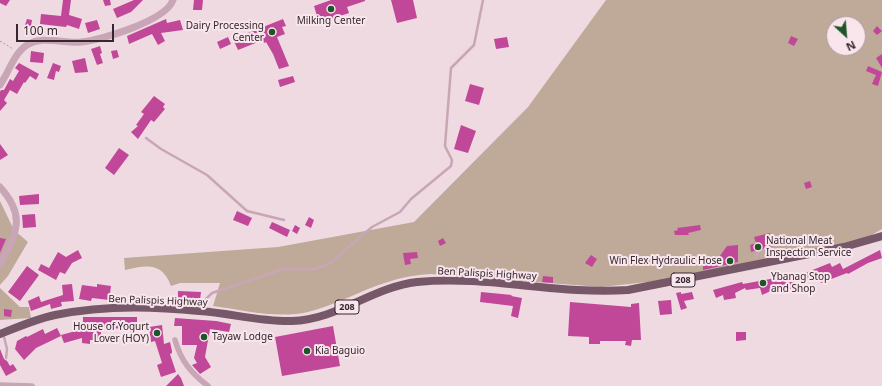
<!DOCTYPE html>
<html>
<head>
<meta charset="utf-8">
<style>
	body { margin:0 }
	#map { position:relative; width:882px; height:386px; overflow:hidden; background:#f0dae2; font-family:"Noto Sans",sans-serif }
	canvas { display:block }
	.north { position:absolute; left:826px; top:16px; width:40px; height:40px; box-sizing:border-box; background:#f8e6ec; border:1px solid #aa9aa0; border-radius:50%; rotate:154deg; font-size:11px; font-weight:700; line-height:16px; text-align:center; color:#34272f }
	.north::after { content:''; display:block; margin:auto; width:14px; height:18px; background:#1e5427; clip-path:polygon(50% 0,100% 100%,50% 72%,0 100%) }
	.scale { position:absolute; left:16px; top:24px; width:98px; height:18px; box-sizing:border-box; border:2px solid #34272f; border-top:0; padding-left:5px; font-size:12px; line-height:14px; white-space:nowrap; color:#34272f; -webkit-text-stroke:3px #f8e6ec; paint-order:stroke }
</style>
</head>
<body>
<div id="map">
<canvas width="882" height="386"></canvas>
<div class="north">N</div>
<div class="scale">100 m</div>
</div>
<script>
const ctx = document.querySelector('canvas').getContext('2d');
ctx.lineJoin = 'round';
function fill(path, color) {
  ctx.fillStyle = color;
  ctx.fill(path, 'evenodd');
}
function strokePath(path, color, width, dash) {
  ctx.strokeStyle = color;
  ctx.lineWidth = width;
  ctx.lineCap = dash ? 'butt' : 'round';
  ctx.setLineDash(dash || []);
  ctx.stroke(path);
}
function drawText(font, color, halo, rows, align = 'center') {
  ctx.font = font + ' "Noto Sans",sans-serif';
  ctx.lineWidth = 4;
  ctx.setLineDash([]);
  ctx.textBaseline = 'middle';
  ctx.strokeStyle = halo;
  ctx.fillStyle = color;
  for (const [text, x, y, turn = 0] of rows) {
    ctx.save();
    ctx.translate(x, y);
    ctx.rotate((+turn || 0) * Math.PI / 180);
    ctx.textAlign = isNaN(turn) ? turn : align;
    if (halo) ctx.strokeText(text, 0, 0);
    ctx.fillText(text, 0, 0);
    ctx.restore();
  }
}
const green = new Path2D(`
	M606 0H882V229L868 237 845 245 667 280 601 287 430 274C416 275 402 277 388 282 361 290 336 305 308 312 278 319 243 310 213 306L220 283H180L171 286C162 262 147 265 125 270L124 258 278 247 414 222 528 107ZM834 24H858V48H834Z
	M0 201 14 230 28 242 8 276 0 285Z
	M0 288 20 307H29L31 318 0 320Z`);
const building = new Path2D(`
	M0 0H10L6 6 0 3Z
	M63 0H71L69 15 82 19 79 29 67 25 66 27 40 24 41 14 61 16Z
	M103 0H110L111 5 105 6Z
	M134 0H143L131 12 117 18 113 9Z
	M194 0H203L202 10H193Z
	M331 0H365V1L347 7 349 13 319 23 314 6Z
	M391 0H413L417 18 397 23Z
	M27 19 32 20 31 26 25 25Z
	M166 19 167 23 180 20 183 30 161 33 165 41 158 45 152 34 129 44 127 36Z
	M283 19 286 26 282 27 285 34 277 37 289 66 279 69 273 54 266 42 264 43 263 40 238 50 233 39Z
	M97 20 100 29 88 33 85 23Z
	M877 26 882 31 877 35 873 31Z
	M791 36 798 39 794 46 788 43Z
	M228 37 231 44 220 49 217 42Z
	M507 37 509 47 496 49 494 39Z
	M100 46 102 53 100 54 103 63 97 65 91 49Z
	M117 50 119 57 113 59 111 51Z
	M31 51 44 53 43 63 30 62Z
	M882 54V68L876 58Z
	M85 58 88 72 75 73 72 61Z
	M19 63 39 74 36 80 30 76 25 83 24 82 17 94 10 90 4 100 7 103 0 111V92L1 90H4L10 79 13 81 19 71 15 68Z
	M53 63 61 66 59 72 56 71 54 80 47 78Z
	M868 66 882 72 878 86 872 84 876 75 866 71Z
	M293 76 295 82 280 87 278 80Z
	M470 84 484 88 479 105 465 101Z
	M154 96 165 104 163 107 165 109 154 122 151 120 138 139 131 132 138 126 136 125 144 114 141 112Z
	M461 125 476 131 468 153 454 149Z
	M0 144 8 155 0 160Z
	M119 148 129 155 114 175 105 168Z
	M810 181 812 187 806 189 804 183Z
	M39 194V204L20 205 19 196Z
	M237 211 252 218 248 226 233 220Z
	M35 214 36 227 23 228 22 215Z
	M309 217 314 220 311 228 305 225Z
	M272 222 290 230 287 237 269 228Z
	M295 225 300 228 297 234 292 231Z
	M700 225 701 230 688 233 689 235H675L674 231 678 230 677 228Z
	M770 233 773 246 751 252 750 245 756 243 754 237Z
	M0 238 6 239 0 253Z
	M443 238 446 243 440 246 438 241Z
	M738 245V262L703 270V259L712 257V267L727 246Z
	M78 250 82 258 72 263 65 274 60 272 56 280 38 270 41 264 49 268 58 252 66 257Z
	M880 250 882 258 868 263 848 274 847 273 821 283 817 274 804 281 800 275 830 263 832 267 840 263 843 269Z
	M417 252 418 258 410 259 411 264 405 265 403 253Z
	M591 255 597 259 592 267 585 263Z
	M27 266 39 275 20 301 8 292Z
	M515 272 528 274 527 280 515 279Z
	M792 275 796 286 786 291 785 289 773 290 762 295 760 288 746 290 745 288 735 293 736 298 724 300 723 295 716 298 713 290 742 282 743 284Z
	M543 276 553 277V283L542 282Z
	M72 284 74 301 61 302 62 306 51 309 50 304 31 311 28 301 39 296 41 302 63 295 62 285Z
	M97 284 111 286 109 300 92 298 91 301 79 299 82 285 97 287Z
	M178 291 201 292 200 300 178 299Z
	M481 292 512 295 511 296 522 298 518 318 511 316 513 306 480 302Z
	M681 292V294L692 292 694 299 684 301 687 308 681 310 676 293Z
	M671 300 672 314 660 315 658 301Z
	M570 302 631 307V304L639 303 641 340H632L631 346 625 345 626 341H600V344H589V337L568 336Z
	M4 309 12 310 11 317 4 316Z
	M83 317H137V329L101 328V340H90V344L82 343V338L64 343 61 335 83 329Z
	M175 318 216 321 231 324 229 332 210 329 205 357 211 367 200 374 192 365 197 363 194 358 197 345H182V326H174Z
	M162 325 164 344 170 342 172 351V353L170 354 176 372 161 377 157 365 162 363 155 341 151 342 149 327Z
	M333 326 340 366 282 376 275 337Z
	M57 328 61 336 36 348 24 360 15 349 17 341 26 336 27 337 43 329 45 334Z
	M736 332H746V340L736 341Z
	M0 349 4 359 7 361 10 366 13 364 17 370 6 376 0 365Z
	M178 374 181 378 184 386H166Z`);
const path = new Path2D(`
	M0 41 13 49`);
const service = new Path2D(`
	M146 138 161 149 207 175 247 211 284 220
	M757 262 756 255 759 252 772 249
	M201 309 204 301 212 293 283 269H315L329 264 372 227 400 212 411 199 451 166 452 160 445 146 451 68 474 45 483 0
	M3 333 7 349 6 358`);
const minor = new Path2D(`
	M175 340C181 361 191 373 208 386
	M0 385 32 386`);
const tertiary = new Path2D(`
	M0 85C9 72 14 53 27 45 43 35 64 44 81 42 101 40 166 21 173 0
	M0 187C27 217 16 233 0 264`);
const primary = new Path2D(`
	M0 334C18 327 36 319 55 315 102 305 152 306 199 311 230 313 261 322 292 321 337 320 373 287 417 282 487 275 558 295 628 290L844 247 882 236`);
const markers = [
	[331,9,4,"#1e5427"],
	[272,32,4,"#1e5427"],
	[758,247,4,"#1e5427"],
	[730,261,4,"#1e5427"],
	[763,283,4,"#1e5427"],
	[157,333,4,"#1e5427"],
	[204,337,4,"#1e5427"],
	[307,351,4,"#1e5427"]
];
const shields = [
	[683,280,24],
	[347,307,24]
];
const shieldNames = [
	["208",683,280],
	["208",347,307]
];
const poiNames = [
	["Milking Center",331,21,"center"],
	["Dairy Processing",264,26,"right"],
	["Center",264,38,"right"],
	["National Meat",766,241],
	["Inspection Service",766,253],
	["Win Flex Hydraulic Hose",722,261,"right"],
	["Ybanag Stop",771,277],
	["and Shop",771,289],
	["House of Yogurt",149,327,"right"],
	["Lover (HOY)",149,339,"right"],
	["Tayaw Lodge",212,337],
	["Kia Baguio",315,351]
];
const streetNames = [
	["Ben Palispis Highway",487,274,3],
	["Ben Palispis Highway",158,301,2]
];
fill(green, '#bfaa9a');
fill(building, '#c14798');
strokePath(path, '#b391a1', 1, [2, 2]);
strokePath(service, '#c8a6b5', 2.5);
strokePath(minor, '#c8a6b5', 5.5);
strokePath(tertiary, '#c8a6b5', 7);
strokePath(primary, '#765869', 8);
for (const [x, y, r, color] of markers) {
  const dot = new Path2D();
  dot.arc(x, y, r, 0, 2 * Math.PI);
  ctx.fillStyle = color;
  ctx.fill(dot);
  strokePath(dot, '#f8e6ec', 1.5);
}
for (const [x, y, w] of shields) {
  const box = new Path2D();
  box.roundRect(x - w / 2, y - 7, w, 14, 3);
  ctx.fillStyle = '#f8e6ec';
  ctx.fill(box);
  strokePath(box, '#34272f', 1);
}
drawText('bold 9px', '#34272f', null, shieldNames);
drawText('10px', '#34272f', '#f8e6ec', poiNames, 'left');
drawText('10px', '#34272f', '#f8e6ec', streetNames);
</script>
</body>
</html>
